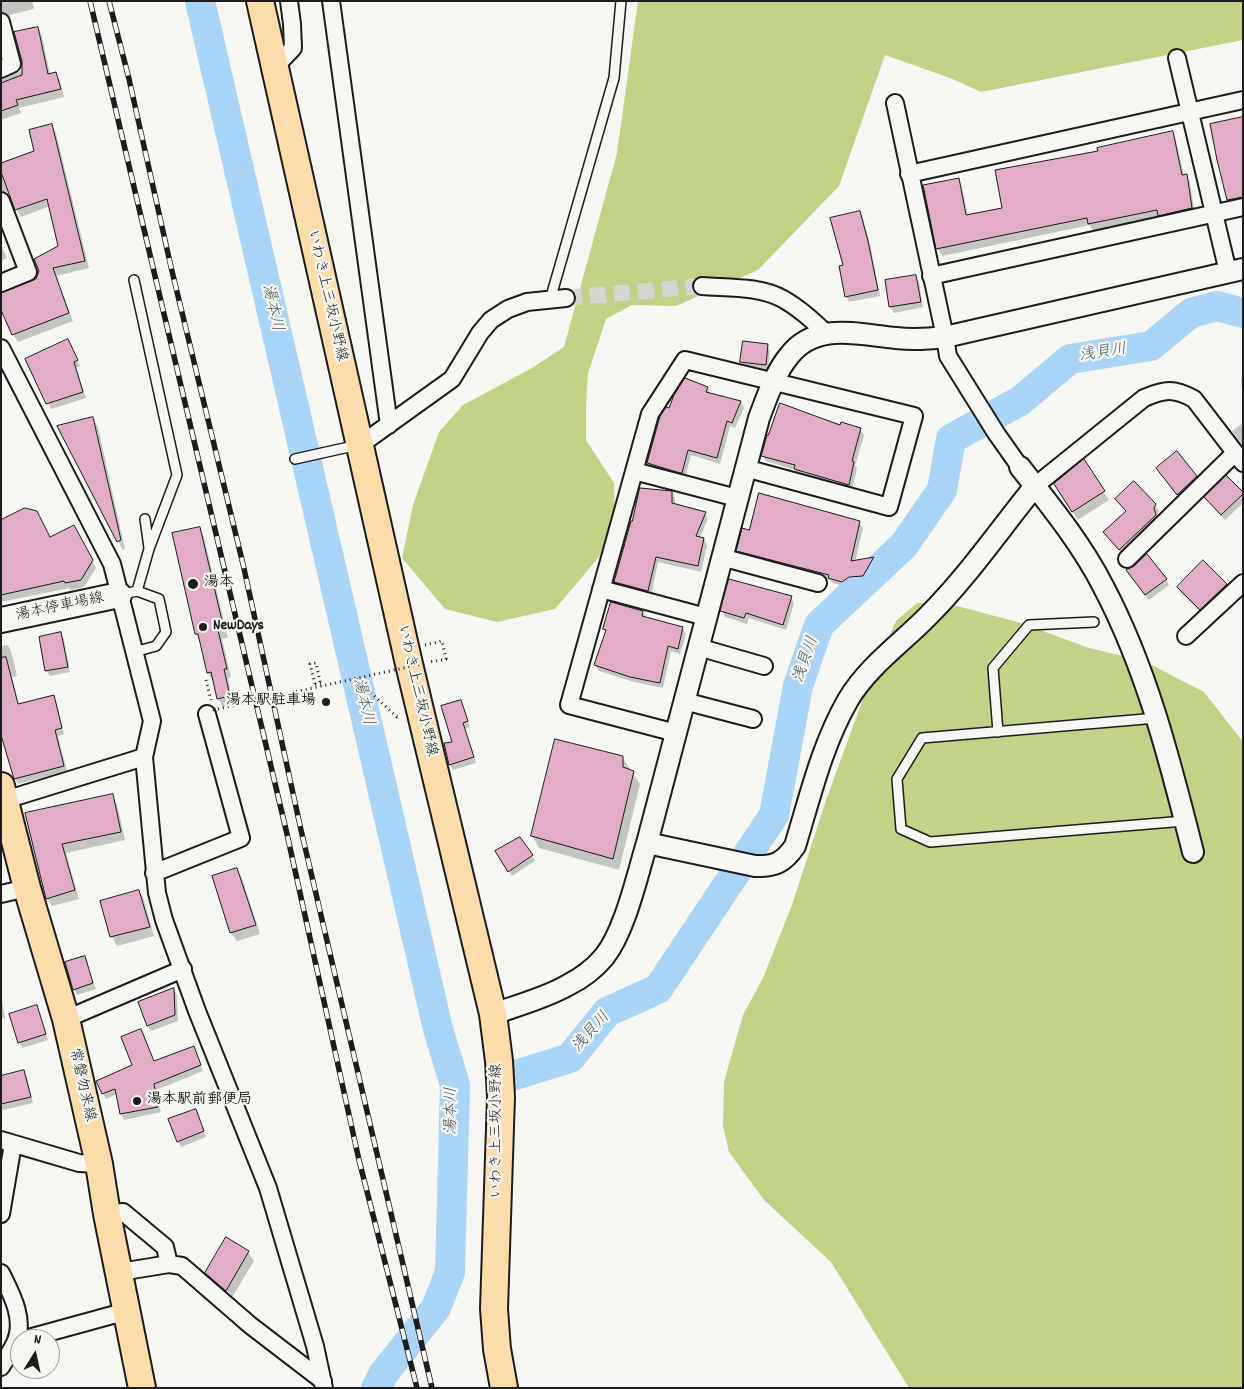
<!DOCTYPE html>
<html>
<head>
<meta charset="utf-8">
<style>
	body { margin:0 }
	#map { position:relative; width:1244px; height:1389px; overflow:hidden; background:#f6f6f2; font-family:Dekko,sans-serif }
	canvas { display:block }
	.frame { position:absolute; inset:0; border:2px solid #1c1c1c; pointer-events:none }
	.north { position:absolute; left:10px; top:1329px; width:50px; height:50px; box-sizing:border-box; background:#f6f6f2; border:1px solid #9f9f9c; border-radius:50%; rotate:10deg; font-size:14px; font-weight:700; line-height:20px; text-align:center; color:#1c1c1c }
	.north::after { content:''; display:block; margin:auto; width:18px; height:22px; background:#1c1c1c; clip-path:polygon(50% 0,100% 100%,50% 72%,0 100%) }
</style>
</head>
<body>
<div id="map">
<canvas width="1244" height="1389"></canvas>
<div class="frame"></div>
<div class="north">N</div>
</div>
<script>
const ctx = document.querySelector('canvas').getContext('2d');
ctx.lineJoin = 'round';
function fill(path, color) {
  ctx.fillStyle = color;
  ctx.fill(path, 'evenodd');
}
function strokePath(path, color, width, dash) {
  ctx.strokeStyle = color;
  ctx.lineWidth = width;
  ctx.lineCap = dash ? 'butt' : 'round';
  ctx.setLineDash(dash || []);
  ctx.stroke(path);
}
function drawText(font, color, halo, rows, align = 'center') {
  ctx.font = font + ' Dekko,"Klee One",sans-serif';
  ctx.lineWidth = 4.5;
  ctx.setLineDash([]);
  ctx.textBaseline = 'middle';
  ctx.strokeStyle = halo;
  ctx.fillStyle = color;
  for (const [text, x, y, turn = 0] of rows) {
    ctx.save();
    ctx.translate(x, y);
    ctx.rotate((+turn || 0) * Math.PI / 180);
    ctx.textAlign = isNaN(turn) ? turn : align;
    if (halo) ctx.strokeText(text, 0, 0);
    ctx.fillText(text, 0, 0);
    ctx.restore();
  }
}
const green = new Path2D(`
	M638 1H1243V40L981 92 950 78 885 55 839 186 758 270 676 306 632 305 606 319 588 373 586 406V440L614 483 615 538 555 609 497 622 445 609 402 558 413 505 439 432 463 405 532 368 564 347 617 153Z
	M917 603H946L1021 623 1089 648 1144 661 1204 692 1243 742V1388H909L831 1262 764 1200 729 1152 723 1126 724 1082 743 1015 763 978 792 905 826 800 870 680 896 621Z`);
const shadow = new Path2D(`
	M1 1H32L34 9 1 17Z
	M38 28 42 36 50 74 55 73 60 81 64 97 19 108 21 113 1 120V80L21 71Z
	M1243 119V206L1233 208 1229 200 1218 160Z
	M52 126 56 133 89 268 56 276 73 321 18 342 13 334 33 282 60 247 50 206 21 217 12 200H1V165L36 152Z
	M1172 133 1176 140 1184 176 1186 175 1190 182 1195 215 1163 222 1160 217 1093 231 1090 225 942 256 938 249 924 186 958 180 962 187 968 216 1004 209 1100 152Z
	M860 212 863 218 871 248 880 296 849 302 846 296 844 266Z
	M1 245 7 258 1 261Z
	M915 276 919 282 923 307 894 313 890 307 886 281Z
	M767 345 770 351 768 370 745 367 741 362Z
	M70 346 80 366 76 368 86 398 51 409 27 360Z
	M1241 379H1243V398Z
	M707 388 711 394 741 402 744 408 735 428 730 426 720 464 691 455 685 478 651 469 648 463 670 410Z
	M92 418 98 427 125 549 123 550 118 541Z
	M1243 423V446L1232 431Z
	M841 427 860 429 864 435 855 466 857 468 852 490 798 475 795 470 766 461 763 455Z
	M1084 461 1109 500 1078 520 1060 493Z
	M1157 469 1196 477 1200 482 1181 500Z
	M672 493 675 498V505L705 513 708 518 700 538 704 539 707 545 701 572 658 562 651 596 618 588 615 582Z
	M1243 494V503L1225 520 1206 498Z
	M1116 499 1155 505 1159 511 1157 515 1158 521 1123 555 1104 532 1127 512Z
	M1 521 50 538 78 534 96 568 84 587 70 590 69 588 1 602Z
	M859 522 863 528 855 562 873 558 876 563 866 581 852 582 845 587 833 583 831 580 741 556 738 551Z
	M199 529 204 537 228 638 222 639 231 677 228 678 233 704 223 707 218 698 214 681H213L208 673 201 643 196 634Z
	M1131 576 1166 579 1169 585 1149 600Z
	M1226 585 1229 591 1203 615 1181 593 1178 587Z
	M791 597 794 603 786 630 749 618 747 624 725 617 722 611Z
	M643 612 646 618 682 628 686 634 680 654 671 651 663 688 634 682 599 671 595 665 606 633 604 629Z
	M61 634 64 639 70 672 50 676 46 670Z
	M8 645 11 651 17 676 12 677 19 705 53 696 56 702 64 734 58 736 67 771 18 784 15 778 1 728V646Z
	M461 702 470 727 465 729 476 763 453 770 450 765 446 744 454 743Z
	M622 757 640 784 619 870 539 848 532 835Z
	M112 796 117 804 125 840 66 853 79 899 52 906 47 898 27 814Z
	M497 851 532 856 535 861 512 876Z
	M237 869 242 878 260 934 237 941 231 933Z
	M139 891 144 900 154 936 117 946 112 937 102 902Z
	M84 958 96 989 77 995 74 989Z
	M174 990 177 995 178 1021 151 1031 148 1026Z
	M1 995 5 1018 1 1019Z
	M37 1007 48 1040 22 1048 19 1042Z
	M196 1053 203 1071 156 1090 161 1112 124 1120 121 1114 117 1094 106 1099 97 1082 134 1066Z
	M23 1072 27 1077 33 1103 3 1110 1 1107V1077Z
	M198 1116 206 1137 181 1147 178 1141Z
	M226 1239 248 1252 254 1261 231 1299 212 1282 206 1273ZM211 1276 231 1294 230 1296 211 1280Z`);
const river = new Path2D(`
	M200 1 438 1029 455 1085 450 1272 436 1308 384 1373 376 1388
	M512 1076 570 1058 607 1012 658 989 774 815 798 686 819 625 904 545 942 490 951 439 1020 401 1070 359 1151 346 1191 313 1217 306 1243 313`);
const building = new Path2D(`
	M38 27 48 74 56 72 61 89 16 100 18 105 1 111V83L22 75V61L14 32Z
	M1243 117V197L1227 200 1217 160 1210 124Z
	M52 124 85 261 53 268 69 313 12 335 1 310V293L36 279 39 271 34 259 58 246 47 199 15 210 1 172V163L34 151 29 130Z
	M1173 131 1182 175 1187 174 1192 208 1158 216 1157 210 1088 224 1087 218 936 249 923 185 959 178 966 215 1002 208 995 170 1098 151 1097 148Z
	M860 211 868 241 878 290 845 297 839 266 843 265 830 218Z
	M916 275 921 302 889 307 885 280Z
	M68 339 78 360 74 362 83 392 46 404 25 359Z
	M743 341 768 344 766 365 740 362Z
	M685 378 708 387 706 392 741 401 732 423 727 421 717 458 688 450 682 473H680L647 463 660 416 666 407 669 408 674 395Z
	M780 403 840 425 841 422 861 428 852 461 854 462 849 485 794 469 795 465 761 456 767 435H768Z
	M93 417 121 540 117 542 57 426Z
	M1177 451 1197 476 1177 495 1156 468Z
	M1084 459 1105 491 1072 512 1054 484Z
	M1226 475 1243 492V494L1221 515 1204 497Z
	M1134 481 1156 504 1154 508 1156 515 1119 550 1103 532 1126 511 1115 499Z
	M640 488 672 491V503L706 512 696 536 704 538 698 566 656 557 648 591 614 582 631 521H632Z
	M759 493 860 521 851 561 874 557 863 576 849 577 842 582 828 578 829 575 736 551 742 528 749 530Z
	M25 508 37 511 50 537 74 525 93 560 81 580 65 583 64 581 1 595V520Z
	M200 527 224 629 218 630 227 669H224L230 696 217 699 211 672 207 673 198 634H195L172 533Z
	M1147 554 1167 579 1145 595 1126 570 1134 566Z
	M1203 560 1227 584 1200 610 1177 587Z
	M729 579 792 596 783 625 746 613 744 618 720 611Z
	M611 602 643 611 642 616 683 627 678 649 668 646 660 683 630 677 594 665 606 630 603 629Z
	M61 632 68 667 45 671 39 637Z
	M6 657 18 704 54 695 62 728 55 730 64 766 14 779 1 735V658Z
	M461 700 468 721 463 723 474 757 449 765 444 743 452 742 441 706Z
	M555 739 623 756V767L634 771 613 859 531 836Z
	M113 794 121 832 62 844 75 890 46 899 25 813Z
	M520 837 533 855 508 872 495 851Z
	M237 868 256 925 230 933 212 876Z
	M139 890 150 927 110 937 100 901Z
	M85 956 93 983 73 990 65 962Z
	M174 988 175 1015 147 1026 138 1002Z
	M37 1005 46 1034 18 1043 9 1014Z
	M141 1029 154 1061 194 1046 201 1065 154 1084 158 1107 120 1114 115 1089 102 1094 96 1081 132 1065 121 1037Z
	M24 1070 31 1097 1 1104V1076Z
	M196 1109 204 1131 177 1142 168 1119Z
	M226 1237 249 1251 226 1291 205 1273Z`);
const minorTunnel = new Path2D(`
	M566 298 702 286`);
const path = new Path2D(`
	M425 645 442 641 446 659 430 662
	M356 679 397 717 400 716
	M206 680 211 700
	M315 684 324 682`);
const service = new Path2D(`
	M134 280 177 475 149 549 137 591
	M550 300 614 78 621 1
	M295 459 358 445
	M145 519 149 548
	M119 595 137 591 159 599 166 632 156 646 134 652
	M1157 718 922 738 897 779 901 829 930 842 1185 821
	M998 732 993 668 1029 625 1094 622`);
const minor = new Path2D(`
	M331 1 389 425
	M1 22 12 64 1 69
	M1177 58 1228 272
	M274 68 293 48 292 24 289 1
	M895 103 945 337 948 356 996 433 1020 467
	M909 174 1243 100
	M1 201 28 272 1 283
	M931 276 1243 207
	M702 286C728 288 760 286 783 299 799 308 812 320 826 333
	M1 348 112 564 152 721 144 757 157 893 164 920 197 1011 268 1188 315 1346 324 1388
	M360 445 452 379 480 333 491 320 508 309 527 302 566 298
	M634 471 737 498
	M1035 486 1144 398C1165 389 1174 388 1194 399L1243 463
	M721 557 818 583
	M1127 559 1235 453
	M601 589 706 617
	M1186 636 1243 583
	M698 647 764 666
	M684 701 753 719
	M676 733 569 705 650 414 685 360 914 416 889 507 745 468
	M5 800 144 757
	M154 873 241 838 207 714
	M1 894 27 888
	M66 1019 183 969
	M1 1140 79 1163 99 1164
	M1 1214 13 1144
	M107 1214 123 1212 165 1247 169 1264
	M120 1272 169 1264 182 1266 250 1325 323 1381
	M1 1273C11 1293 26 1320 15 1343 11 1351 6 1359 1 1367
	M25 1339 127 1311`);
const tertiary = new Path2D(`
	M1020 467C1049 504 1081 543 1103 586 1147 669 1170 761 1193 852
	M647 843 755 866C775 867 784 862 795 846 810 797 822 745 848 700 868 666 902 643 929 615 968 576 1000 529 1035 486
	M493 1014C516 1006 548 997 568 985 582 978 594 969 604 957 625 931 637 876 647 843L759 418C767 397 775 373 789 356 816 321 859 335 896 338 913 340 928 339 945 337L1243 269`);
const secondary = new Path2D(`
	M1 620 119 595`);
const primary = new Path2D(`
	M260 1 409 664 493 1014 499 1061 501 1097 494 1309 497 1349 504 1388
	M1 786 27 888 66 1019 99 1164 107 1214 142 1388`);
const rail = new Path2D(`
	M90 1 287 834 359 1160 417 1388
	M109 1 129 79 171 267 243 564 301 830 432 1388`);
const pathBridge = new Path2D(`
	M315 684 310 664 316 663 321 686
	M213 710 426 663`);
const markers = [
	[193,584,6,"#1c1c1c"],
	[203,627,5,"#1c1c1c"],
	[326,702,5,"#1c1c1c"],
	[137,1101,5,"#1c1c1c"]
];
const streetNames = [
	["いわき上三坂小野線",326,296,77],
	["湯本停車場線",60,608,-12],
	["いわき上三坂小野線",416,691,77],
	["常磐勿来線",81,1085,77],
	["いわき上三坂小野線",498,1131,-90]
];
const poiNames = [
	["湯本",204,584],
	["NewDays",213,627],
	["湯本駅駐車場",316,702,"right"],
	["湯本駅前郵便局",147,1101]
];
const waterNames = [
	["湯本川",271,308,77],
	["浅貝川",1103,354,-9],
	["浅貝川",807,660,-71],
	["湯本川",362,702,77],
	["浅貝川",592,1033,-49],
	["湯本川",453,1111,-90]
];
fill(green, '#c1d388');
fill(shadow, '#0003');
strokePath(river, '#abd5f6', 30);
fill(building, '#e0acc6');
strokePath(building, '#1c1c1c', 1);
strokePath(minorTunnel, '#d5d5d2', 16, [16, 8]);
strokePath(service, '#1c1c1c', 12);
strokePath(minor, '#1c1c1c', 20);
strokePath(tertiary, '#1c1c1c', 24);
strokePath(secondary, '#1c1c1c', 28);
strokePath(primary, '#1c1c1c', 30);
strokePath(path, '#1c1c1c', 3, [1, 4]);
strokePath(service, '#f6f6f2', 9);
strokePath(minor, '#f6f6f2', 16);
strokePath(tertiary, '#f6f6f2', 20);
strokePath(secondary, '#f6f6f2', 24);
strokePath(primary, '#fddcac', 26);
strokePath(rail, '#1c1c1c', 5.5);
strokePath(rail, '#f6f6f2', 4, [11]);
strokePath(pathBridge, '#1c1c1c', 3, [1, 4]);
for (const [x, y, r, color] of markers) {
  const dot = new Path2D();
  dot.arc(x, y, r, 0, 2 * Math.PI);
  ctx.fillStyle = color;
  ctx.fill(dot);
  strokePath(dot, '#f6f6f2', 2);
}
drawText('15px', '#1c1c1c', '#f6f6f2', streetNames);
drawText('bold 15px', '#1c1c1c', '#f6f6f2', poiNames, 'left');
drawText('italic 16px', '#47545d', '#f6f6f2', waterNames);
</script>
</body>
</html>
